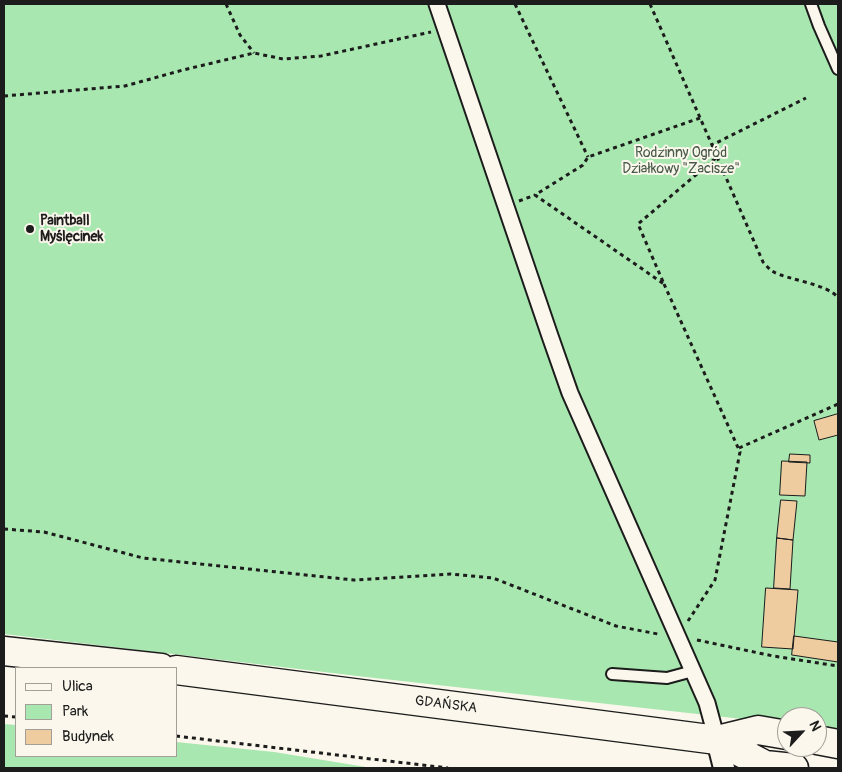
<!DOCTYPE html>
<html>
<head>
<meta charset="utf-8">
<style>
	body { margin:0 }
	#map { position:relative; width:842px; height:772px; overflow:hidden; background:#fbf7ec; font-family:Pangolin,sans-serif }
	canvas { display:block }
	.frame { position:absolute; inset:0; border:5px solid #1c1c1c; pointer-events:none }
	.legend { position:absolute; left:15px; top:667px; width:162px; height:90px; box-sizing:border-box; background:#fbf7ec; border:1px solid #a29f99; margin:0; padding:6px 9px; list-style:none; font-size:15px; color:#1c1c1c }
	.legend li { display:flex; align-items:center; gap:10px; height:25px }
	.legend b { width:25px; border:1px solid #a29f99 }
	.north { position:absolute; left:777px; top:707px; width:50px; height:50px; box-sizing:border-box; background:#fbf7ec; border:1px solid #a29f99; border-radius:50%; rotate:65deg; font-size:14px; font-weight:700; line-height:20px; text-align:center; color:#1c1c1c }
	.north::after { content:''; display:block; margin:auto; width:18px; height:22px; background:#1c1c1c; clip-path:polygon(50% 0,100% 100%,50% 72%,0 100%) }
</style>
</head>
<body>
<div id="map">
<canvas width="842" height="772"></canvas>
<div class="frame"></div>
<ul class="legend">
<li><b style="height:6px;background:#fbf7ec"></b>Ulica</li>
<li><b style="height:14px;background:#a8e7af"></b>Park</li>
<li><b style="height:14px;background:#eecca0"></b>Budynek</li>
</ul>
<div class="north">N</div>
</div>
<script>
const ctx = document.querySelector('canvas').getContext('2d');
ctx.lineJoin = 'round';
function fill(path, color) {
  ctx.fillStyle = color;
  ctx.fill(path, 'evenodd');
}
function strokePath(path, color, width, dash) {
  ctx.strokeStyle = color;
  ctx.lineWidth = width;
  ctx.lineCap = dash ? 'butt' : 'round';
  ctx.setLineDash(dash || []);
  ctx.stroke(path);
}
function drawText(font, color, halo, rows, align = 'center') {
  ctx.font = font + ' Pangolin,sans-serif';
  ctx.lineWidth = 4;
  ctx.setLineDash([]);
  ctx.textBaseline = 'middle';
  ctx.strokeStyle = halo;
  ctx.fillStyle = color;
  for (const [text, x, y, turn = 0] of rows) {
    ctx.save();
    ctx.translate(x, y);
    ctx.rotate((+turn || 0) * Math.PI / 180);
    ctx.textAlign = isNaN(turn) ? turn : align;
    if (halo) ctx.strokeText(text, 0, 0);
    ctx.fillText(text, 0, 0);
    ctx.restore();
  }
}
const green = new Path2D(`
	M4 4H838V730L817 728V717H787V724L366 677 4 634Z
	M4 724 16 725V756H176V742L274 752 372 768H4Z`);
const building = new Path2D(`
	M838 414V435L819 440 814 421Z
	M790 454 810 455V463L789 462Z
	M782 461 807 462 805 496 780 495Z
	M781 500 797 501 793 540 777 538Z
	M777 538 793 540 790 589 774 588Z
	M766 588 798 590 793 649 762 647Z
	M794 636 838 642V662L792 655Z`);
const path = new Path2D(`
	M226 4 240 35 254 53
	M515 4 588 157
	M650 4 712 145 806 98
	M4 96 125 86 183 70 254 53 283 59 321 56 431 32
	M700 118 588 157 583 165 535 195 664 284 638 224 717 157 712 145
	M717 157 763 262C766 265 769 269 772 271 787 280 829 284 838 298
	M519 201 535 195
	M664 284 740 452 715 580 688 621
	M739 448 838 404
	M4 529 44 532 143 558 354 580 451 574 493 578 616 626 658 634
	M697 640 773 656 838 666
	M4 716 16 717
	M176 736 448 768`);
const service = new Path2D(`
	M811 4 819 26 838 69
	M612 674 667 678 693 671`);
const pedestrian = new Path2D(`
	M437 4 550 336 570 393 707 703 717 740`);
const minor = new Path2D(`
	M717 740 724 768`);
const secondary = new Path2D(`
	M4 651 161 668
	M176 670 717 740 765 765 794 768
	M717 740 758 730 787 735
	M817 740 838 744`);
const markers = [
	[30,229,5,"#1c1c1c"]
];
const parkNames = [
	["Rodzinny Ogród",681,153],
	["Działkowy \"Zacisze\"",681,169]
];
const poiNames = [
	["Paintball",40,221],
	["Myślęcinek",40,237]
];
const streetNames = [
	["GDAŃSKA",446,705,7]
];
fill(green, '#a8e7af');
fill(building, '#eecca0');
strokePath(building, '#1c1c1c', 1);
strokePath(service, '#1c1c1c', 14);
strokePath(pedestrian, '#1c1c1c', 19);
strokePath(minor, '#1c1c1c', 24);
strokePath(secondary, '#1c1c1c', 31);
strokePath(path, '#1c1c1c', 3, [4, 4]);
strokePath(service, '#fbf7ec', 10);
strokePath(pedestrian, '#fbf7ec', 15);
strokePath(minor, '#fbf7ec', 20);
strokePath(secondary, '#fbf7ec', 28);
for (const [x, y, r, color] of markers) {
  const dot = new Path2D();
  dot.arc(x, y, r, 0, 2 * Math.PI);
  ctx.fillStyle = color;
  ctx.fill(dot);
  strokePath(dot, '#fbf7ec', 2);
}
drawText('14px', '#465948', '#fbf7ec', parkNames);
drawText('bold 14px', '#1c1c1c', '#fbf7ec', poiNames, 'left');
drawText('14px', '#1c1c1c', '#fbf7ec', streetNames);
</script>
</body>
</html>
